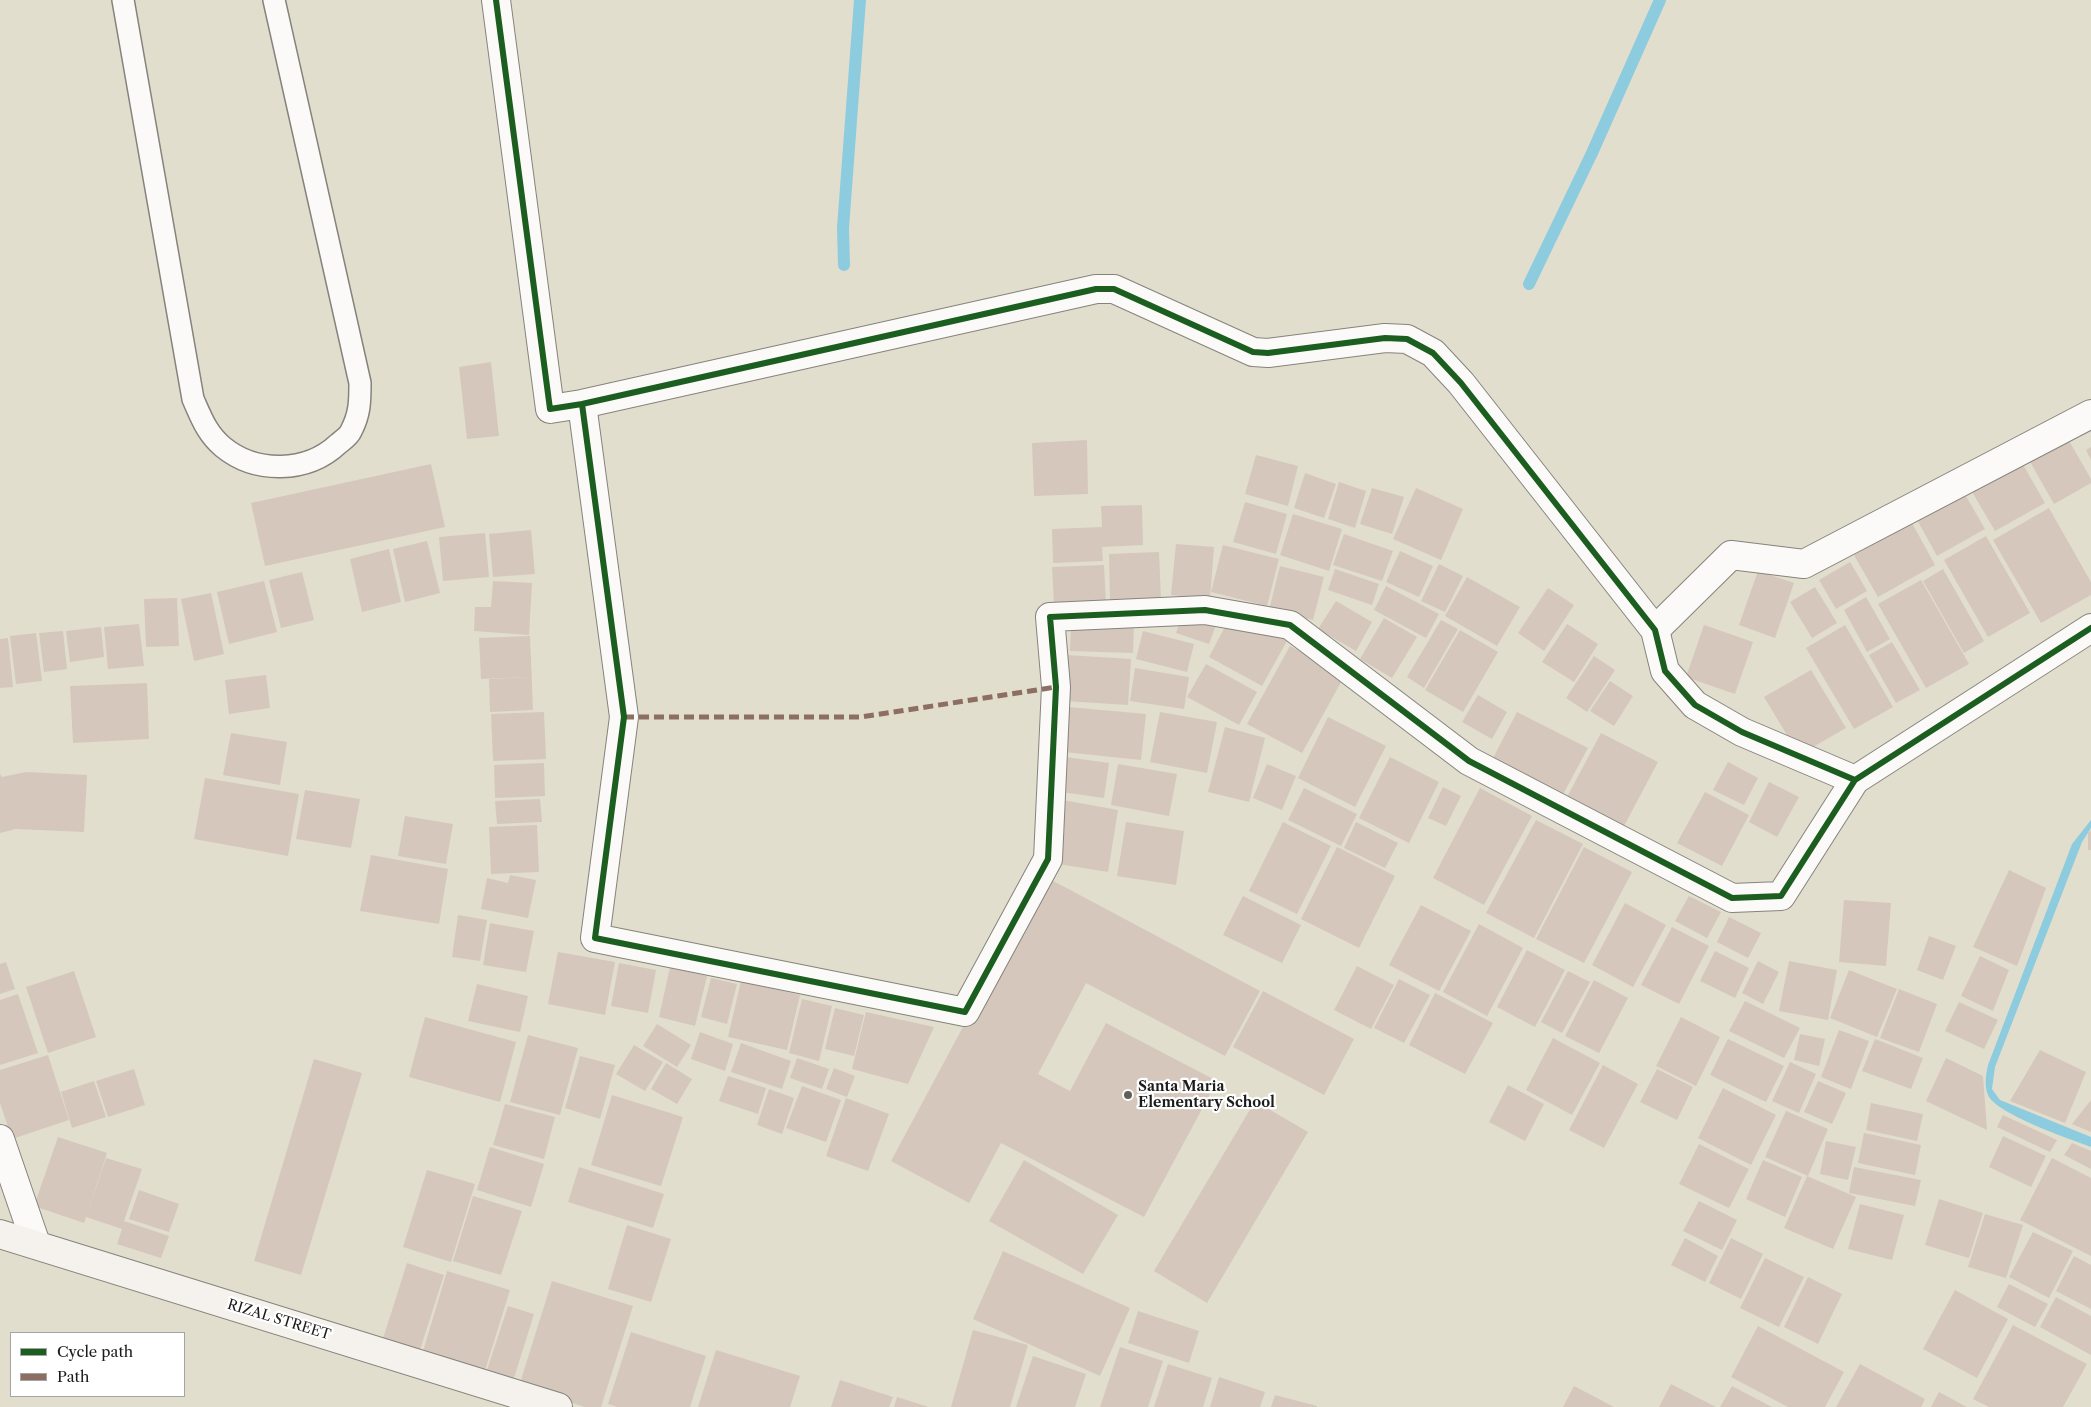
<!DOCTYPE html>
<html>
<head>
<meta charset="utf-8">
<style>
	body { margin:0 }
	#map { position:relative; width:2091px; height:1407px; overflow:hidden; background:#e2dece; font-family:"Libre Caslon Text",serif }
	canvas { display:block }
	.legend { position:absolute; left:10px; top:1332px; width:175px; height:65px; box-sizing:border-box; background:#fff; border:1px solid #a4a4a4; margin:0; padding:6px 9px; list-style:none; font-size:15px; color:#1c1c1c }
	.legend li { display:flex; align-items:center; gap:10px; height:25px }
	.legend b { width:25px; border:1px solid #a4a4a4 }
</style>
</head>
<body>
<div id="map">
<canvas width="2091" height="1407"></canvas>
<ul class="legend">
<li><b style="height:6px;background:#1b5e20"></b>Cycle path</li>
<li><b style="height:6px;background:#8d6e63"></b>Path</li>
</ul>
</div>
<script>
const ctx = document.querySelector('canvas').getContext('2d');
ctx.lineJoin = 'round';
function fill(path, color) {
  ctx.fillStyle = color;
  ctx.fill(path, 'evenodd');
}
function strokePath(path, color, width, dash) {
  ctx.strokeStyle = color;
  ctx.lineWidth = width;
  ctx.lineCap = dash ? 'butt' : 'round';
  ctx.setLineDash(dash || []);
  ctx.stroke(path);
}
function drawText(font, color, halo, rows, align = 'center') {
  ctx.font = font + ' "Libre Caslon Text",serif';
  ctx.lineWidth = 4.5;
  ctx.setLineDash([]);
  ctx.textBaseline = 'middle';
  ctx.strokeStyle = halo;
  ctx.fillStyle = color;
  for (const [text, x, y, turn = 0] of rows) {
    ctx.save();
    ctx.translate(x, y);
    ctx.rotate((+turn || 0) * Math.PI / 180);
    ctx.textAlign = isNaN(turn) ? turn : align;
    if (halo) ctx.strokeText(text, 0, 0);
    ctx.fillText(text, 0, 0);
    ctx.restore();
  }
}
const water = new Path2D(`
	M2091 820V828L2082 842 1995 1067 1992 1089 2000 1100 2091 1137V1147C2070 1139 1996 1114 1988 1095 1984 1086 1986 1074 1988 1065L2072 844Z`);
const stream = new Path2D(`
	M844 265 843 228 860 0
	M1529 284 1592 153 1660 0`);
const building = new Path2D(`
	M491 362 499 436 467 439 459 367Z
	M2064 432 2091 479V483L2054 504 2025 453Z
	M1087 440 1088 494 1034 496 1032 443Z
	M2091 447V460L2086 450Z
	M1256 455 1298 466 1288 506 1245 494Z
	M2021 461 2045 503 1995 531 1971 490Z
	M431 464 445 527 265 566 251 503Z
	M1305 473 1336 484 1324 518 1294 508Z
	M1339 482 1366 491 1355 528 1328 519Z
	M1372 488 1404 497 1392 534 1360 524Z
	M1416 488 1463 509 1441 560 1393 539Z
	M1963 491 1985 529 1937 556 1916 518Z
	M1245 502 1287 514 1276 554 1233 542Z
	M1142 505 1143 545 1102 547 1103 561 1053 563 1052 529 1102 527 1101 506Z
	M2049 508 2091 582V595L2041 623 1993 540Z
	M1293 514 1342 529 1329 571 1280 555Z
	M1912 523 1935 565 1878 597 1854 555Z
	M531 530 535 574 493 577 489 534Z
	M485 533 489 577 443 581 439 537Z
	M1344 534 1393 551 1382 581 1333 565Z
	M1986 536 2030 613 1988 637 1944 560Z
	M427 541 440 593 405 602 393 549Z
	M1176 544 1214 547 1210 599 1171 595Z
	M1223 545 1279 559 1267 606 1211 592Z
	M389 549 401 602 362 612 350 559Z
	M1400 551 1433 566 1419 597 1386 582Z
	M1159 552 1161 599 1110 601 1109 554Z
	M1850 562 1867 591 1836 609 1819 580Z
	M1439 564 1463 576 1445 612 1421 601Z
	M1104 565 1106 603 1054 605 1052 567Z
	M1280 566 1324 577 1313 620 1269 610Z
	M1335 569 1379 584 1372 605 1328 590Z
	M1943 569 1984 641 1964 653 1923 581Z
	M1758 571 1794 583 1775 638 1739 625Z
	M302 572 314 620 281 628 269 580Z
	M1467 577 1520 607 1497 646 1445 616Z
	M1921 580 1969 664 1926 688 1878 604Z
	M264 581 277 632 229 644 217 592Z
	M493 581 532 583 529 635 474 631 475 607H491Z
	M1386 586 1439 614 1426 638 1374 610Z
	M1815 587 1837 623 1812 638 1790 602Z
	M1548 588 1574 605 1544 651 1518 633Z
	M211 593 224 654 194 661 181 599Z
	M1866 597 1890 639 1867 652 1844 610Z
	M177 598 179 646 146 647 144 599Z
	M1336 601 1372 622 1356 651 1318 629Z
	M1183 613 1216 625 1209 644 1176 633Z
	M1384 618 1417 637 1392 678 1360 659Z
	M1441 620 1458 629 1424 688 1407 677Z
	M139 624 144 666 108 669 104 627Z
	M1071 624 1134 626 1133 653 1070 651Z
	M1260 624 1288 639 1262 686 1209 657 1226 625Z
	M1567 624 1598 644 1574 682 1542 662Z
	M1704 625 1753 642 1735 694 1686 677Z
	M1845 625 1893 707 1854 729 1806 648Z
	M101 627 104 657 70 662 66 631Z
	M1460 630 1498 652 1463 712 1425 690Z
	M63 631 67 669 44 672 39 633Z
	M1143 631 1194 644 1187 672 1136 659Z
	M36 633 42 681 16 684 10 636Z
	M530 636 533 710 490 712 489 679 528 677 481 679 479 638Z
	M8 638 13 687 0 688V639Z
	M1892 642 1920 690 1896 703 1869 655Z
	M1290 646 1345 675 1302 753 1247 724Z
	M1067 655 1131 659 1128 705 1065 701Z
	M1594 656 1615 670 1587 712 1566 698Z
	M1206 664 1257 692 1239 725 1187 697Z
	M1135 668 1189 677 1184 709 1130 701Z
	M1811 670 1846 728 1799 755 1764 697Z
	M266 675 270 708 229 714 225 680Z
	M1610 681 1633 696 1614 726 1590 711Z
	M147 683 149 739 73 743 70 686Z
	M1478 695 1507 712 1492 739 1462 722Z
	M1068 707 1146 714 1141 760 1064 752Z
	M544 712 546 759 493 761 491 714Z
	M1160 712 1217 722 1207 773 1150 762Z
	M1517 712 1588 748 1561 798 1491 762Z
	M1328 717 1386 746 1355 807 1298 778Z
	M1225 727 1265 738 1249 802 1208 792Z
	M231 733 287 742 280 785 223 775Z
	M1601 733 1658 762 1624 826 1567 797Z
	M1066 757 1109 763 1104 798 1061 792Z
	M1390 757 1439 782 1409 843 1359 818Z
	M1728 762 1758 778 1744 805 1713 790Z
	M544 763 545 796 495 798 494 765Z
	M1118 764 1177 774 1169 816 1111 805Z
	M1267 764 1296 776 1282 810 1253 798Z
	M26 772 87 775 84 832 16 829 0 833V774L2 777Z
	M205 778 299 794 288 856 194 839Z
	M1769 782 1799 797 1777 837 1749 822Z
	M1443 787 1461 796 1446 826 1428 818Z
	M1304 788 1357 814 1341 846 1288 820Z
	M1480 788 1532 816 1484 905 1433 878Z
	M305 790 360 799 351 848 296 839Z
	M1705 792 1749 815 1722 866 1677 843Z
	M540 799 542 822 497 824 495 801Z
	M1063 800 1118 810 1108 872 1052 863Z
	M405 816 453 824 446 864 398 856Z
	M1536 820 1583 844 1534 938 1486 913Z
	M1126 822 1184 831 1176 885 1117 876Z
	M1283 822 1331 846 1297 914 1249 891Z
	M1356 822 1398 843 1385 868 1344 848Z
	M537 825 539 872 491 874 489 827Z
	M2091 830V850H2088V833Z
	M1337 847 1395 876 1359 948 1301 919Z
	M1584 847 1632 872 1584 963 1536 939Z
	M371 855 448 869 439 924 360 911Z
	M2009 870 2046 888 2017 966 1973 947Z
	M510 875 536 880 528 918 481 909 487 878 508 883Z
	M1044 876 1260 991 1225 1056 1086 983 1038 1074 1070 1091 1106 1023 1217 1081 1144 1217 1001 1143 969 1203 891 1161Z
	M1243 896 1301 925 1282 963 1223 935Z
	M1689 896 1721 912 1707 938 1675 921Z
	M1844 900 1891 903 1886 966 1839 962Z
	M1625 903 1666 925 1633 987 1592 965Z
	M1421 905 1471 931 1439 991 1389 965Z
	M458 915 487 920 480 961 452 957Z
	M1729 917 1761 933 1748 958 1717 942Z
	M490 923 534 931 526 972 483 965Z
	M1479 924 1523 948 1487 1016 1443 992Z
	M1672 927 1709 946 1679 1004 1641 985Z
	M1929 936 1956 946 1943 980 1917 970Z
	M1527 950 1565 970 1535 1027 1497 1007Z
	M1715 951 1749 968 1735 998 1700 981Z
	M558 952 615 962 605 1015 548 1004Z
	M1980 956 2009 970 1993 1011 1961 996Z
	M1758 961 1779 972 1763 1004 1742 993Z
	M1789 961 1837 970 1828 1020 1779 1011Z
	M6 962 15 989 0 994V964Z
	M619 963 656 970 648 1013 611 1006Z
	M1357 966 1394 985 1371 1029 1334 1010Z
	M670 967 707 976 695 1026 659 1017Z
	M1849 970 1897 989 1877 1037 1830 1018Z
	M74 971 96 1037 48 1053 26 987Z
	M1568 971 1590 982 1562 1033 1541 1022Z
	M711 978 737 984 727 1024 701 1017Z
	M1399 979 1430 995 1404 1043 1374 1028Z
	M1594 980 1628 998 1599 1053 1565 1036Z
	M741 981 800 995 787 1050 728 1037Z
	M477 984 528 996 520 1032 468 1021Z
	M1899 989 1937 1004 1919 1052 1880 1038Z
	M1263 991 1354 1039 1324 1095 1233 1047Z
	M1435 993 1493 1023 1465 1074 1409 1045Z
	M18 994 38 1053 0 1065V1000Z
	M802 999 832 1006 819 1061 789 1053Z
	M1745 1001 1800 1028 1784 1058 1729 1031Z
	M1959 1002 1998 1020 1984 1049 1945 1031Z
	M835 1008 864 1015 854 1056 825 1049Z
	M866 1012 934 1027 908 1084 852 1069Z
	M425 1017 516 1042 500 1102 409 1077Z
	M1681 1017 1720 1037 1696 1086 1656 1066Z
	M657 1024 691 1045 677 1067 643 1046Z
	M1839 1030 1869 1041 1851 1089 1821 1077Z
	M700 1032 733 1044 725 1071 691 1059Z
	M1800 1034 1825 1039 1819 1066 1794 1060Z
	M528 1035 578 1048 560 1115 510 1102Z
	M1553 1038 1600 1063 1572 1115 1526 1090Z
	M1728 1039 1784 1066 1766 1102 1710 1075Z
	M1875 1039 1923 1058 1911 1089 1862 1071Z
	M741 1043 791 1061 782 1089 731 1072Z
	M634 1045 663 1062 645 1091 616 1074Z
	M2040 1050 2086 1072 2065 1123 2010 1101Z
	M48 1055 69 1120 12 1139 0 1103V1070Z
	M580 1056 615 1065 600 1119 565 1108Z
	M797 1058 829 1069 822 1089 790 1078Z
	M1946 1058 1983 1076 1987 1130 1926 1101Z
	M314 1059 362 1073 301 1275 254 1261Z
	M1790 1062 1816 1074 1799 1113 1772 1101Z
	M666 1063 692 1079 677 1104 651 1089Z
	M1603 1065 1638 1084 1604 1148 1569 1130Z
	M834 1068 855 1076 847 1097 826 1089Z
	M134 1069 145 1105 108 1117 96 1081Z
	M1657 1069 1693 1087 1677 1120 1640 1102Z
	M728 1076 766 1088 758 1114 719 1101Z
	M94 1081 106 1117 72 1128 61 1092Z
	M1818 1081 1846 1093 1832 1124 1804 1112Z
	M1508 1085 1544 1104 1525 1141 1489 1122Z
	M802 1086 841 1100 826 1142 786 1128Z
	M1723 1088 1776 1115 1751 1165 1698 1138Z
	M769 1089 794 1098 782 1134 757 1125Z
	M612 1095 683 1117 661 1186 591 1165Z
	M846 1098 889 1114 868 1171 826 1156Z
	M2091 1100V1132L2072 1124Z
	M1255 1101 1308 1132 1207 1303 1154 1271Z
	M1871 1103 1923 1114 1917 1141 1866 1130Z
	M505 1104 555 1117 544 1159 493 1145Z
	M1786 1111 1828 1129 1808 1176 1765 1157Z
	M2003 1115 2057 1140 2050 1152 1997 1127Z
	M1864 1133 1921 1145 1915 1175 1858 1163Z
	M2003 1136 2046 1156 2031 1187 1989 1167Z
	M58 1137 107 1153 84 1223 34 1206Z
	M1826 1141 1856 1147 1848 1180 1820 1174Z
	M2072 1143 2091 1151V1169L2064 1155Z
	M1699 1144 1749 1169 1729 1208 1679 1184Z
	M490 1147 544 1164 531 1207 477 1190Z
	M106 1158 142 1169 124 1221 169 1236 161 1258 117 1244 122 1229 86 1217Z
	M2052 1158 2091 1178V1256L2020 1220Z
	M1024 1160 1118 1215 1083 1274 989 1221Z
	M1763 1160 1802 1177 1785 1217 1746 1199Z
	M579 1167 664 1194 653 1228 568 1202Z
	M1854 1167 1921 1180 1915 1206 1849 1193Z
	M427 1170 475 1184 451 1262 403 1247Z
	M1807 1176 1856 1197 1833 1249 1784 1228Z
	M139 1190 179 1204 169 1232 129 1219Z
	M473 1196 522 1211 501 1275 453 1261Z
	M1939 1199 1983 1213 1969 1258 1925 1245Z
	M1699 1201 1737 1220 1722 1250 1683 1231Z
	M1860 1204 1904 1215 1892 1260 1848 1249Z
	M1985 1214 2023 1225 2006 1278 1968 1267Z
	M627 1225 671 1239 651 1302 608 1289Z
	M2033 1232 2073 1251 2049 1298 2009 1277Z
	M1685 1238 1718 1256 1705 1282 1671 1265Z
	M1731 1238 1763 1254 1741 1299 1709 1283Z
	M1003 1251 1130 1308 1100 1376 973 1319Z
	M2074 1256 2091 1265V1309L2056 1291Z
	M1765 1258 1804 1277 1779 1327 1740 1308Z
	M407 1263 444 1275 418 1356 381 1345Z
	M447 1271 510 1290 483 1377 421 1358Z
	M1808 1277 1842 1294 1818 1344 1784 1327Z
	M552 1281 633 1306 601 1407H585L519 1386Z
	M2009 1284 2048 1304 2035 1327 1997 1307Z
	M1955 1290 2008 1319 1977 1378 1923 1349Z
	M2056 1297 2091 1316V1355L2040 1327Z
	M508 1306 534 1314 514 1378 487 1370Z
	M1138 1311 1199 1331 1189 1363 1128 1343Z
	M2013 1325 2087 1364 2063 1407H1989L1973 1399Z
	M1758 1326 1844 1372 1825 1407H1788L1731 1377Z
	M973 1330 1028 1345 1010 1407H951Z
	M631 1332 706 1356 690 1407H617L608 1404Z
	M1120 1347 1163 1361 1148 1407H1100Z
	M716 1350 800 1376 790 1407H698Z
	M1033 1356 1086 1374 1075 1407H1016Z
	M1168 1364 1212 1378 1203 1407H1154Z
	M1860 1364 1925 1399 1921 1407H1836Z
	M1219 1377 1265 1392 1260 1407H1210Z
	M840 1380 893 1397 889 1407H831Z
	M1671 1384 1716 1407H1659Z
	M1574 1386 1614 1407H1563Z
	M1732 1386 1772 1407H1720Z
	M1939 1392 1967 1407H1931Z
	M1275 1395 1317 1406V1407H1271Z
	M897 1397 929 1407H894Z`);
const lane = new Path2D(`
	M123 0 193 399C201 417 207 434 223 447 256 474 307 473 338 444 343 440 349 436 351 431 360 414 360 401 360 383L274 0`);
const street = new Path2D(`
	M496 0 550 409 582 404 1096 289H1114L1253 352 1268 353 1385 338 1407 339 1433 353 1461 383 1655 630 1665 671 1695 705 1742 732 1855 780
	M582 404 624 717 595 938 965 1012 1048 859 1056 687 1050 617 1205 610 1290 625 1469 761 1732 898 1781 896 1855 780 2091 628
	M1655 630 1731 555 1804 564 2091 414
	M0 1139 36 1244`);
const secondary = new Path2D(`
	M0 1234 558 1407`);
const quiet = new Path2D(`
	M624 717H861L1056 687`);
const cycleway = new Path2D(`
	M496 0 550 409 582 404 1096 289H1114L1253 352 1268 353 1385 338 1407 339 1433 353 1461 383 1655 630 1665 671 1695 705 1742 732 1855 780
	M582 404 624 717 595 938 965 1012 1048 859 1056 687 1050 617 1205 610 1290 625 1469 761 1732 898 1781 896 1855 780 2091 628`);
const markers = [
	[1128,1095,5,"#61605a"]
];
const poiNames = [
	["Santa Maria",1138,1087],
	["Elementary School",1138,1103]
];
const streetNames = [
	["RIZAL STREET",279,1320,17]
];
fill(water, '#8dccdf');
strokePath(stream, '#8dccdf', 12);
fill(building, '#d5c7bc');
strokePath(lane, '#85837c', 24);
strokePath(street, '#85837c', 30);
strokePath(secondary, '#85837c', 30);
strokePath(lane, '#fbfaf8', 21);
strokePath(street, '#fbfaf8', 28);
strokePath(secondary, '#f5f2ed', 28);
strokePath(quiet, '#8d6e63', 5, [10, 5]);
strokePath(cycleway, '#1b5e20', 6);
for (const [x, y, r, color] of markers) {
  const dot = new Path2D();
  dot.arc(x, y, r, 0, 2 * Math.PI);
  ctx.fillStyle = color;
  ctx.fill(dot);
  strokePath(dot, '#fff', 2);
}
drawText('bold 14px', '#1c1c1c', '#fff', poiNames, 'left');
drawText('14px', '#1c1c1c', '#fff', streetNames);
</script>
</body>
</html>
